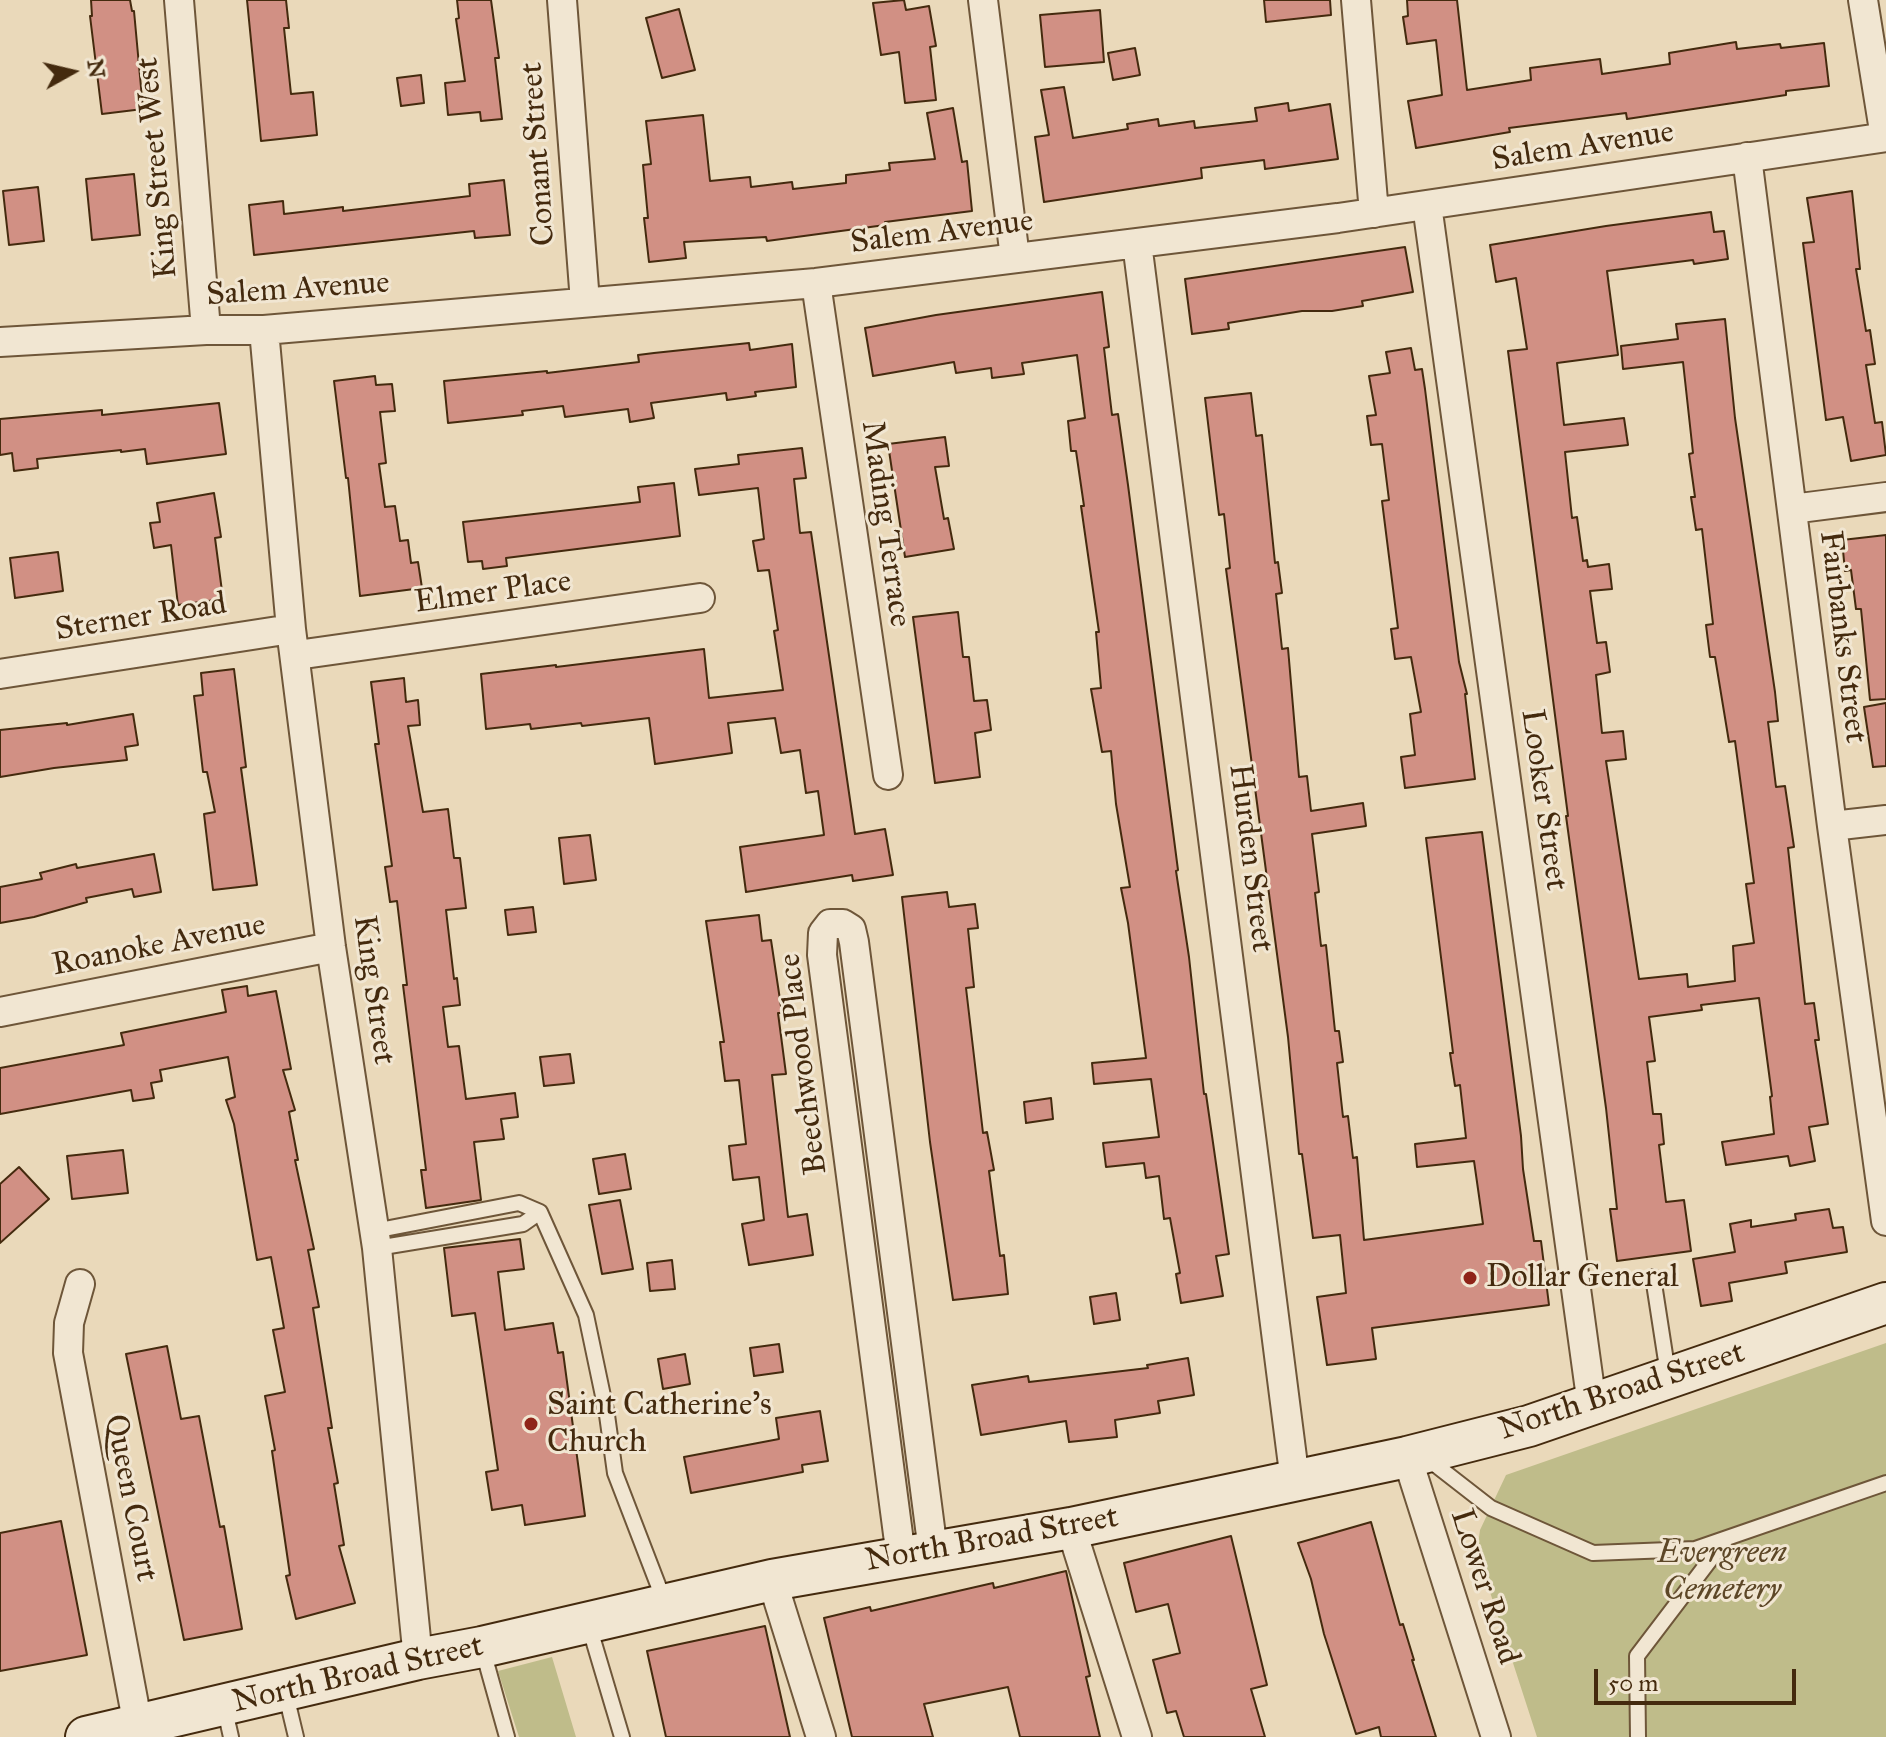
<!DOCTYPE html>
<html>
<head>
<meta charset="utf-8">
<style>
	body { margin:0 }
	#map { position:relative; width:1886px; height:1737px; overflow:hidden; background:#ead9ba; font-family:"IM FELL Great Primer",serif }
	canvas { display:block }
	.north { position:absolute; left:32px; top:32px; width:80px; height:80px; -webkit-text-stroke:6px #f1e6d2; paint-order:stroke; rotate:82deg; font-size:22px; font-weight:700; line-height:32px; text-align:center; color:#442a0e }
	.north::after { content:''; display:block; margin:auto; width:28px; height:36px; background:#442a0e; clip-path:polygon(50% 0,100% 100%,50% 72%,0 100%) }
	.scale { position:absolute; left:1594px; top:1669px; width:202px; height:36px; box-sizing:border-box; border:4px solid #442a0e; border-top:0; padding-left:10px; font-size:24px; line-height:28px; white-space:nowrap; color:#442a0e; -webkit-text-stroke:6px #f1e6d2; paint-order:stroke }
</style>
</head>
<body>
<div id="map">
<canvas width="1886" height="1737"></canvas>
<div class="north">N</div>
<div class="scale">50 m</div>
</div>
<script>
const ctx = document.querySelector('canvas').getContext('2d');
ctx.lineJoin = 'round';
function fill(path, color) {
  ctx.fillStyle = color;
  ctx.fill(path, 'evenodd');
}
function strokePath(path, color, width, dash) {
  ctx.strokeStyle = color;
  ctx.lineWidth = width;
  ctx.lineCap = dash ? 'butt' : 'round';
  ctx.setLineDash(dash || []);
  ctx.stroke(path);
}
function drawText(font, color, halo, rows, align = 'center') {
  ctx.font = font + ' "IM FELL Great Primer",serif';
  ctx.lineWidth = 6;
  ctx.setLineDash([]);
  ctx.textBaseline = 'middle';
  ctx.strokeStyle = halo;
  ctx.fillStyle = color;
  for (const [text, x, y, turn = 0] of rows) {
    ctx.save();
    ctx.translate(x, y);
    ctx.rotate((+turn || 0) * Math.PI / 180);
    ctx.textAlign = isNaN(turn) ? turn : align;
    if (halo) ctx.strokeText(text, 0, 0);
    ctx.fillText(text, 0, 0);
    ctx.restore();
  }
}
const green = new Path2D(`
	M1886 1343V1737H1537L1477 1552 1480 1530 1506 1475Z
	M552 1657 576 1737H519L498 1671Z`);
const building = new Path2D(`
	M91 0H130L132 11H134L143 109 102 114 90 16H92Z
	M247 0H286L289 28H284L291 94 313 92 317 135 261 141Z
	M457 0H491L499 58H495L502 119 481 121 480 112 448 115 445 83 465 81 456 19 459 18Z
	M904 0 906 10 929 6 936 46 930 47 936 100 905 103 899 52 881 55 873 3Z
	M1264 0H1330L1331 15 1266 22Z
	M1407 0H1457L1467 90 1531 80 1530 68 1600 59 1602 74 1670 64 1669 53 1736 42 1737 49 1780 44 1781 48 1824 43 1829 86 1786 91V95L1627 119 1626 113 1509 128 1510 132 1416 148 1408 101 1442 95 1436 40 1407 44 1403 17 1408 16Z
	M679 9 695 70 662 78 646 18Z
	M1100 10 1104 62 1045 67 1040 15Z
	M1135 48 1140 75 1113 80 1108 53Z
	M421 75 424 103 401 106 397 78Z
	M1064 87 1073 138 1128 129 1127 124 1158 119 1159 126 1194 121 1195 128 1257 121 1255 108 1288 103 1289 111 1330 104 1338 159 1265 169 1264 160 1201 168 1202 178 1044 202 1035 137 1049 135 1041 90Z
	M953 108 962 162 967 161 972 211 885 222V225L767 241 766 237 684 242 686 258 649 262 644 218H648L643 165 651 164 646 121 703 115 710 181 750 177 751 187 792 182 793 189 846 183V175L890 170 889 163 935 159 927 113Z
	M134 174 140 235 92 240 86 179Z
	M504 180 510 235 475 238 474 231 254 255 249 205 283 201 284 214 343 207V211L470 196 469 184Z
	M38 187 44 241 9 245 3 191Z
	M1852 191 1860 269H1856L1866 331 1870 330 1875 364 1866 365 1875 423 1882 422 1886 455 1851 461 1843 417 1826 420 1803 243 1814 242 1807 198Z
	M1711 212 1714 232 1724 231 1728 259 1694 264 1693 260 1607 271 1618 355 1557 363 1564 425 1624 418 1628 445 1565 452 1572 518 1577 517 1583 561 1587 560 1588 567 1609 564 1612 589 1590 591 1597 643 1606 642 1610 672 1596 675 1602 733 1623 731 1626 759 1606 761 1639 979 1687 974 1688 987 1735 981 1733 946 1754 943 1746 884 1754 883 1735 741 1729 742 1715 657H1710L1706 625 1713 624 1702 529 1696 530 1691 497H1695L1689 454 1693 453 1683 362 1623 369 1621 346 1678 339 1676 324 1725 319 1735 418 1775 692 1778 721 1768 722 1776 787 1785 786 1794 847 1788 848 1805 1004 1814 1003 1819 1040H1815L1828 1124 1809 1127 1815 1161 1790 1166 1788 1156 1726 1165 1722 1142 1774 1134 1770 1097 1772 1096 1759 998 1701 1005 1702 1010 1649 1017 1655 1061 1647 1062 1653 1114H1661L1664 1144 1659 1145 1666 1202 1684 1200 1691 1251 1617 1261 1610 1209H1617L1606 1108 1566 816H1568L1508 351 1527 349 1516 278 1496 282 1490 245 1606 226Z
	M1405 247 1413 292 1362 301 1363 306 1332 311H1302L1228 323 1229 329 1192 334 1185 279Z
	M1102 292 1109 347 1104 348 1112 415 1118 414 1128 485 1178 870 1176 871 1189 957 1204 1094H1206L1229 1254 1216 1256 1223 1296 1181 1303 1176 1274 1180 1273 1170 1218 1164 1219 1159 1176 1146 1178 1144 1163 1106 1167 1103 1143 1159 1137 1151 1079 1094 1084 1092 1063 1146 1058 1128 923 1121 888 1130 887 1116 804 1111 751 1102 752 1091 689 1101 688 1096 632H1099L1081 506H1084L1076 451H1071L1068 421 1085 418 1077 355 1022 363 1024 374 992 378 991 368 956 373 954 362 873 376 865 328 936 315Z
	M749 343 750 350 792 344 796 387 755 392 756 396 727 400 726 393 651 403 654 418 630 422 628 409 565 417 563 406 522 411 523 415 448 423 444 381 547 371V373L639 362 638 355 654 353Z
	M1411 348 1415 370 1422 369 1425 389 1459 662 1467 694H1465L1475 779 1405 788 1401 757 1415 755 1410 714 1421 712 1411 657 1395 659 1391 629 1398 628 1382 501 1389 500 1382 444 1371 445 1367 416 1376 415 1369 376 1390 373 1386 352Z
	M375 376 376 385 392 384 395 411 380 412 386 463 379 464 385 507 395 506 400 541 408 540 411 563 418 562 422 588 360 596 348 478H346L334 381Z
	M1251 393 1256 436 1262 435 1275 563 1278 562 1282 593 1276 594 1282 649 1288 648 1299 777 1307 776 1311 811 1363 803 1366 826 1312 834 1319 892 1315 893 1321 946 1326 945 1335 1031H1339L1343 1062 1337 1063 1343 1117 1348 1116 1353 1158 1357 1157 1364 1240 1483 1224 1474 1161 1417 1167 1415 1144 1466 1138 1460 1085 1455 1086 1450 1053H1453L1426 838 1482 832 1521 1136 1523 1169 1534 1241H1541L1549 1305 1372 1328 1376 1359 1327 1365 1317 1297 1346 1293 1340 1235 1313 1238 1302 1154H1299L1288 1037 1226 569 1230 568 1224 514 1219 515 1205 398Z
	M219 403 226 454 147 464 145 449 121 452V450L37 459 38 468 14 471 12 453 0 455V419L102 410V415Z
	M945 437 949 466 935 467 944 519 948 518 954 549 905 557 888 444Z
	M802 448 806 478 794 479 800 533 811 532 855 834 885 829 893 875 853 881 852 875 746 892 740 847 824 835 818 791 806 793 800 750 781 753 775 718 728 723 732 753 655 764 649 718 582 726 581 723 531 729 530 724 486 729 481 674 556 665V667L704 649 709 698 783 690 774 631 778 630 769 570 758 571 753 541 764 539 758 488 699 495 695 469 739 464 738 455Z
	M674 483 680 536 506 558 507 566 483 569 482 561 468 562 463 522 640 502 638 487Z
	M214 493 221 537 215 538 223 599 178 605 171 545 154 548 150 523 160 522 157 503Z
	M1886 535V699L1870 700 1861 609H1856L1851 570 1845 571 1842 540Z
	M58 552 63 591 15 598 10 558Z
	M958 612 963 657H969L974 701 987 700 991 730 975 733 980 777 935 783 913 617Z
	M234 669 246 767 241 768 257 885 213 890 204 814 215 812 207 772H203L194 696 203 695 201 673Z
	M404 678 406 702 418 700 420 725 408 726 423 812 448 809 454 858H460L466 908 446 910 454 979 457 978 460 1005 443 1007 448 1047 459 1046 466 1099 515 1093 518 1117 501 1119 504 1139 474 1142 481 1200 426 1208 421 1170H426L403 985H407L397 901 390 902 385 867 392 866 375 744H379L371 682Z
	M1886 703V766L1873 767 1864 707Z
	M133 714 138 745 125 747 127 760 54 768 0 777V730L67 723V725Z
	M590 835 596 880 564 884 559 838Z
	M154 854 161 892 134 897 132 889 86 898 87 902 34 917 0 923V887L42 879 40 873 76 864 77 868Z
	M947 892 949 907 975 904 978 928 968 929 974 987 966 988 983 1133 987 1132 994 1170 989 1171 1000 1256 1004 1255 1008 1294 953 1300 930 1142 902 897Z
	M533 907 536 932 508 935 505 910Z
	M759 915 762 941 771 940 782 1013H778L786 1074 772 1075 788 1217 807 1214 813 1255 749 1265 742 1224 764 1220 759 1177 733 1180 729 1146 746 1144 739 1080 725 1081 720 1042H724L706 921Z
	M247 986 248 996 276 991 291 1069 283 1070 295 1110 289 1112 298 1160H295L314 1249 308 1250 319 1307 313 1308 332 1428H328L338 1483 334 1484 344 1545 339 1546 355 1603 296 1619 286 1576 290 1575 272 1451 275 1450 265 1396 285 1392 273 1330 284 1328 271 1257 257 1260 234 1124 226 1100 235 1097 228 1057 160 1070 162 1081 151 1083 154 1098 133 1101 131 1090 0 1114V1068L124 1045 121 1033 226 1012 222 990Z
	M570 1054 574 1083 544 1086 540 1057Z
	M1051 1098 1053 1119 1026 1123 1024 1102Z
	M123 1150 128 1193 72 1199 67 1156Z
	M625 1154 631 1189 599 1194 593 1159Z
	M19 1167 49 1199 0 1243V1184Z
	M620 1200 633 1269 602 1274 589 1205Z
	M1829 1209 1833 1228 1843 1227 1847 1252 1785 1262 1787 1273 1729 1283 1732 1301 1701 1306 1693 1259 1735 1252 1730 1224 1751 1220V1227L1796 1220 1795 1214Z
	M520 1239 524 1269 498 1272 505 1330 553 1323 558 1353 563 1352 585 1516 525 1525 522 1505 492 1510 486 1472 498 1470 475 1313 452 1316 444 1248Z
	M672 1260 675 1289 650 1291 647 1263Z
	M1116 1293 1120 1320 1094 1324 1090 1297Z
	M779 1344 783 1372 754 1376 750 1348Z
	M167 1346 181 1419 199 1416 220 1527 224 1526 242 1629 184 1640 126 1354Z
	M685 1354 690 1384 663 1389 658 1359Z
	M1188 1358 1194 1395 1158 1401 1160 1413 1115 1420 1117 1437 1069 1442 1066 1421 981 1435 972 1385 1028 1376 1029 1382 1148 1368 1147 1365Z
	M820 1411 828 1461 802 1465 803 1472 691 1493 684 1457 779 1439 776 1418Z
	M61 1521 87 1655 0 1671V1533Z
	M1371 1522 1400 1625 1403 1624 1414 1660H1412L1436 1737H1381L1379 1727 1356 1734 1324 1634 1311 1579 1298 1543Z
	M1231 1536 1267 1685 1251 1689 1265 1737H1184L1176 1711 1167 1713 1153 1660 1180 1653 1168 1604 1136 1612 1124 1563Z
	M1066 1571 1090 1676 1086 1677 1100 1737H1020L1008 1687 924 1704 933 1737H852L824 1618 870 1607 871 1611 993 1583 994 1588Z
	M765 1626 790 1737H666L647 1651Z`);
const service = new Path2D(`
	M374 1231 519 1203 540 1212 586 1315 607 1415 615 1473 665 1603
	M377 1248 523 1224 540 1212
	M1653 1277 1668 1374
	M1428 1459 1491 1508 1593 1553 1695 1549 1886 1483
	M589 1626 622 1737
	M483 1651 507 1737
	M285 1691 296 1737
	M224 1706 231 1737
	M1638 1737 1637 1656 1726 1539`);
const minor = new Path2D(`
	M179 0 206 330
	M562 0 585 302
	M983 0 1015 258
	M1356 0 1374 213
	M1863 0 1885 137
	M1747 157 1832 826 1886 1221
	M1427 205 1592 1405
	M1137 243 1295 1481
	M816 283 888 775
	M264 330 291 629 331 947 377 1248 418 1659
	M0 342 206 330H264L816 283 1338 218 1886 137
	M1792 509 1886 497
	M297 655 700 598
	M0 674 291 629
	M1832 826 1886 820
	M0 1012 331 947
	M80 1284 69 1323 68 1353 138 1726
	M1407 1457 1496 1737
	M1071 1528 1137 1737
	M901 1557 822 955 823 933 830 924H843L851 929 854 942 933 1551
	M772 1580 821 1737`);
const secondary = new Path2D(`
	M86 1737 418 1659 482 1647 772 1580 1071 1528 1407 1457 1529 1426 1886 1303`);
const markers = [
	[1470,1278,8,"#8f2418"],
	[531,1424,8,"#8f2418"]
];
const streetNames = [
	["Salem Avenue",1583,147,-9],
	["Conant Street",539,154,-94],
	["King Street West",158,168,-95],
	["Salem Avenue",942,233,-7],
	["Salem Avenue",298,290,-4],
	["Mading Terrace",885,524,82],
	["Elmer Place",493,593,-8],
	["Sterner Road",141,618,-9],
	["Fairbanks Street",1842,637,83],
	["Looker Street",1543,800,82],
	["Hurden Street",1250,858,83],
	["Roanoke Avenue",159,946,-11],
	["King Street",373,990,82],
	["Beechwood Place",804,1064,-97],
	["North Broad Street",1622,1392,-18],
	["Queen Court",130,1498,79],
	["North Broad Street",992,1540,-10],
	["Lower Road",1484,1587,72],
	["North Broad Street",358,1675,-13]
];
const poiNames = [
	["Dollar General",1486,1278],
	["Saint Catherine's",547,1406],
	["Church",547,1443]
];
const parkNames = [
	["Evergreen",1722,1554],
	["Cemetery",1722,1591]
];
fill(green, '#bfbc8a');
fill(building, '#d19084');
strokePath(building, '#442a0e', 2);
strokePath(service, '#6e5639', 18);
strokePath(minor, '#6e5639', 32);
strokePath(secondary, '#442a0e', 44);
strokePath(service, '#f1e6d2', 14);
strokePath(minor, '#f1e6d2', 28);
strokePath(secondary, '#f1e6d2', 40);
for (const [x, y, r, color] of markers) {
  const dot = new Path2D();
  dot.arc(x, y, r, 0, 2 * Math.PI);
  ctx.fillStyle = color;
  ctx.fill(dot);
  strokePath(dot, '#f1e6d2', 3);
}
drawText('32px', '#442a0e', '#f1e6d2', streetNames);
drawText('32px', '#442a0e', '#f1e6d2', poiNames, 'left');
drawText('italic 32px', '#5d4727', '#f1e6d2', parkNames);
</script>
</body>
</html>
